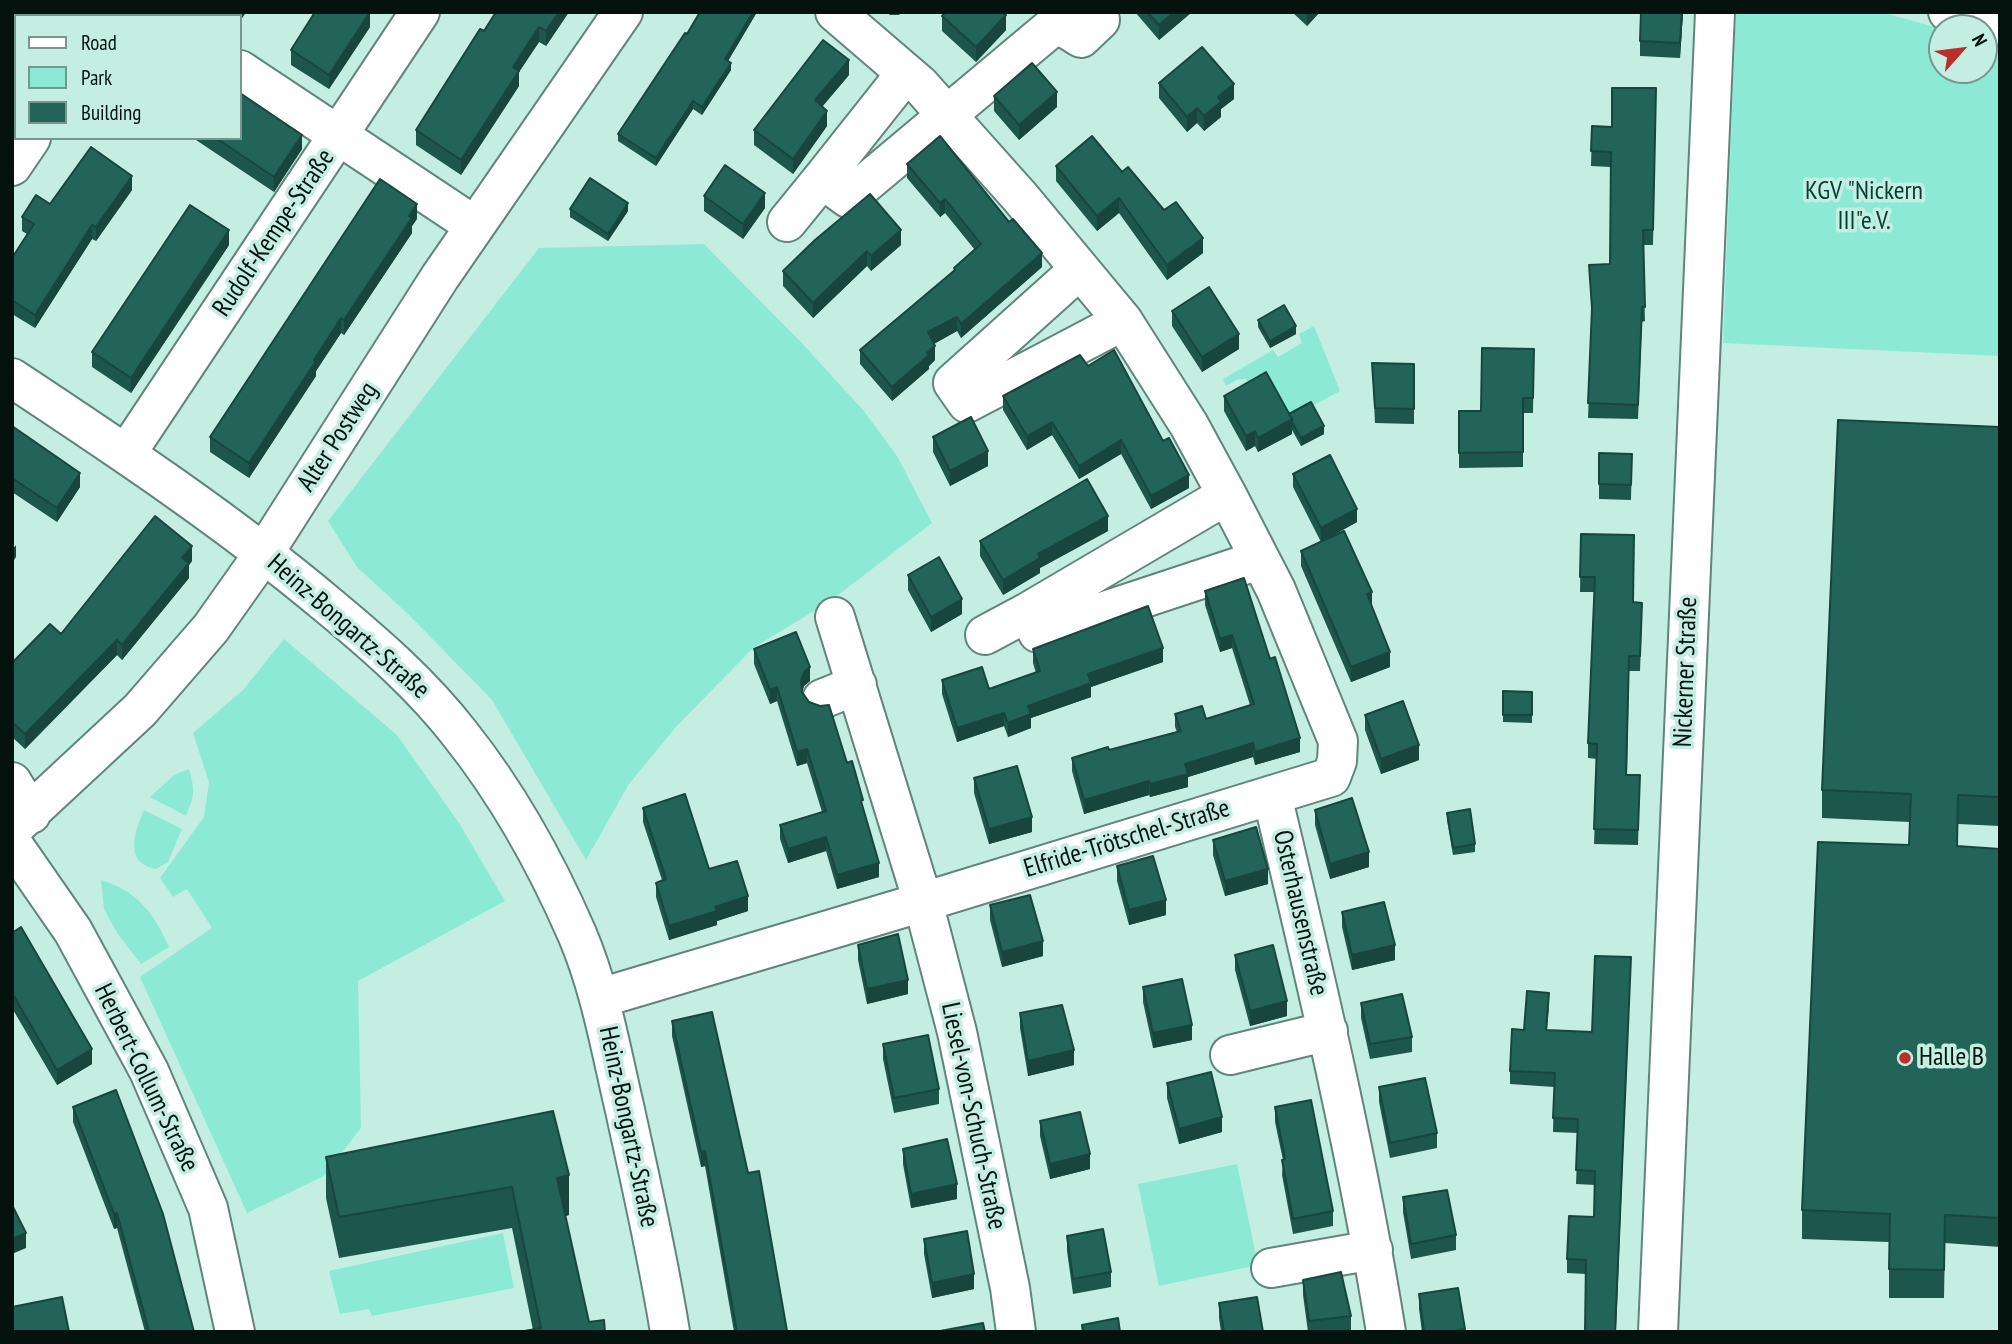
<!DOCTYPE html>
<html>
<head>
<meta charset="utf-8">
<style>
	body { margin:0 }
	#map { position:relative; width:2012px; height:1344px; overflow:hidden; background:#c5eee3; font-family:"PT Sans Narrow",sans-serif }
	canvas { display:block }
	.frame { position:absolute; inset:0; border:14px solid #05130f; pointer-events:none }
	.legend { position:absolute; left:14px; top:14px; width:228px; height:126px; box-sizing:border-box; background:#c5eee3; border:2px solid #78968e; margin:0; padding:9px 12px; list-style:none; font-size:21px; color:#05130f }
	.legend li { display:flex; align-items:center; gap:14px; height:35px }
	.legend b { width:35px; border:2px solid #78968e }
	.north { position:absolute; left:1928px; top:14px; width:70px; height:70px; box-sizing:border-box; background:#c5eee3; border:2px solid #78968e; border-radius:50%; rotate:62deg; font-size:19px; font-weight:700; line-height:28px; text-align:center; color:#05130f }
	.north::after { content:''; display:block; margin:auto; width:24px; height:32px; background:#bc2e29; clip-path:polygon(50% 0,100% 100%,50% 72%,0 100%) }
</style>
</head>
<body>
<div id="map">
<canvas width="2012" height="1344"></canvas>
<div class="frame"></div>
<ul class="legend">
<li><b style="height:9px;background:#fff"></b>Road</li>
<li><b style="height:19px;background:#8cead4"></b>Park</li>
<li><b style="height:19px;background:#226457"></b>Building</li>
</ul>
<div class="north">N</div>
</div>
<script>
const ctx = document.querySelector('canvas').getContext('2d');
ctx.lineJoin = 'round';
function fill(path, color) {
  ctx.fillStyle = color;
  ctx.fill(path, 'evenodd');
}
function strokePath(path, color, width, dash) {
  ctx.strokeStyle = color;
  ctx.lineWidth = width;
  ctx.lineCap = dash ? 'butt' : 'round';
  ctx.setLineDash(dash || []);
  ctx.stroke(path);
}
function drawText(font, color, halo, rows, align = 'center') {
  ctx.font = font + ' "PT Sans Narrow",sans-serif';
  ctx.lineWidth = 7;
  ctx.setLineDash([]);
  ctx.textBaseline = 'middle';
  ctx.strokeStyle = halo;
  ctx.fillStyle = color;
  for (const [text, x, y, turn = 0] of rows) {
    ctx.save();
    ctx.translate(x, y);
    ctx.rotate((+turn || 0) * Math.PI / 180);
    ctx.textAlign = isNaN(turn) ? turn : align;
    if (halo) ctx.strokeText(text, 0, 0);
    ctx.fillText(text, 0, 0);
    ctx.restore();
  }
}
const green = new Path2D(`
	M1736 12H1881L1942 29V70H1984V41L2000 45V356L1723 343Z
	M704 244 799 340 863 410 897 456 932 523 829 602 753 648 676 727 629 784 586 860 492 700 409 615 357 567 328 521 539 248Z
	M1314 326 1340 391 1287 420 1245 379H1238L1226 386 1223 379 1273 350 1278 357 1302 343 1299 334Z
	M284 639 397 735 459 823 505 901 358 981 361 1128 324 1176 247 1213 140 977 212 928 187 889 173 897 160 878 204 817 209 782 193 733 243 690Z
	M189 769C195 790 195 796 186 816L150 797 174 775Z
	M144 810 182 829 168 862 156 869C123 863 135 831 144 810Z
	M101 880C137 891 154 913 169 947L141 964 117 933 104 909Z
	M1237 1164 1258 1265 1159 1286 1138 1184Z
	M503 1233 514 1288 372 1316 369 1309 340 1314 329 1271Z`);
const minor = new Path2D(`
	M151 12 156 16
	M1948 12 2000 25
	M111 16 113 12
	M1057 23 1081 38 1100 20 1094 12
	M240 70 475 226
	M906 73 822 179 848 198 1070 12
	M12 166 31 138
	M787 222 822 179
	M1080 269 953 383 967 403 1123 321
	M12 378C121 450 229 522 329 606 376 645 422 685 460 734 507 793 547 865 577 934 601 990 611 1051 625 1110 641 1184 658 1257 670 1332
	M126 454 420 12
	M1227 495 1028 612 1038 633 1259 560
	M835 617 923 902 957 1032 1010 1288 1016 1332
	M985 635 1028 612
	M822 699 857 685
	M12 782 31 814
	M1272 795C1314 973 1357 1151 1386 1332
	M12 829 140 710 211 628 264 553 440 277 623 12
	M12 843 73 931 149 1071 208 1208 235 1332
	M600 998 923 902 1331 777 1337 761 1338 741 1276 590 1227 495 1189 425 1123 321 1020 197 920 85 835 12
	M1230 1055 1328 1031
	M1271 1268 1373 1250
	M1658 1332 1715 12`);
const wall = new Path2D(`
	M12 12H91V16H16V20L12 17Z
	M225 12H246L240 21V16H230Z
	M569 12 546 46 539 42 519 72V86L461 175 416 145V130L484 31Z
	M700 12H757L728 61 731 70 702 115 693 109 656 166 618 141V134L687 34Z
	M886 12H902L899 15H890Z
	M1135 12H1192L1159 40Z
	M1292 12H1320L1307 26Z
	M1683 12 1680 58 1640 56V41Z
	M942 16 1006 30 976 62 942 31Z
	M370 27 329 89 291 65V50Z
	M849 75 822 107 827 126 793 174 754 145V130Z
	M1159 83 1234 99 1221 109V117L1204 131 1197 123 1187 132 1159 98Z
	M1656 88 1653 245H1643L1645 321 1642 322 1638 419 1588 418 1592 317 1589 265 1610 264 1611 167 1591 166 1592 126 1612 127Z
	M994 96 1057 107 1019 140 994 111Z
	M193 138H240L302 149 274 192Z
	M907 164 1042 267 961 338 957 331 934 344 935 360 929 366V369L892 401 860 364V350L954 272V268L975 250 945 213 940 217 907 178Z
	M1056 166 1122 172 1164 210 1203 253 1167 280 1119 213 1097 231 1056 181Z
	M132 190 96 241 92 239 35 328 12 314V258L27 234 22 231V217L50 204Z
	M704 196 765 208 743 239 704 211Z
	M570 209 628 211 608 241 570 217Z
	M417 219 412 226V233L344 335 341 333 316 371V376L249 478 210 452V437Z
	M815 240 901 245 871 271 867 266 813 318 783 286V271Z
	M229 245 131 393 92 367V352Z
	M1172 311 1239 349 1202 372 1172 326Z
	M1258 320 1296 334 1270 348 1258 327Z
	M1534 349 1533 413H1523V467L1459 468V411H1481Z
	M1372 363 1414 364V424L1375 423Z
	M1088 366 1163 441 1189 488 1151 509 1121 454 1079 479 1052 435 1027 450 1003 410V396Z
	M1224 396 1289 414 1324 434 1301 446 1292 430V434L1258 452 1255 446 1246 451 1224 411Z
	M12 426 80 487 57 522 12 492Z
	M2000 427V826L1958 824V846L2000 849V1247L1945 1243 1944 1298H1889V1242L1802 1239V1210L1909 845 1910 822 1822 818V790Z
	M933 437 988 466 950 486 933 452Z
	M1599 453 1632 454 1631 500 1599 499Z
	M1293 474 1357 522 1321 542 1293 487Z
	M1108 531 1040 568V573L1003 595 980 556V541Z
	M1581 534 1633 602 1642 618 1640 671H1629L1627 775H1640L1638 845 1594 844 1597 759 1588 758V743L1594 592H1580Z
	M1301 551 1372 606 1390 667 1351 682 1301 566Z
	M192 561 189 565V578L122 660 117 655 25 749 12 737V663Z
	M908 575 962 614 931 632 908 590Z
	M1244 578 1300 752 1255 765 1253 757 1188 777V787L1150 797 1149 795 1084 814 1072 771V758L1109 750 1177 732 1175 727V714L1206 719 1250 705 1232 648 1220 652 1205 605V591Z
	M754 649 810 681 804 686 802 693 847 763 863 810 879 877 837 889 826 851 788 863 780 839V825L822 812 807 763 797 766 777 701 770 704 754 664Z
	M1033 649 1163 662 1091 687V697L1031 718V728L1008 737 1004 726 957 742 942 694V680L989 689 1036 673 1033 663Z
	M1532 692V723L1503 722V715Z
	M1365 715 1419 760 1381 774 1365 730Z
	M974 778 1032 832 989 844 974 793Z
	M643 808 709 869 748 911 717 921V925L669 940 656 897V883L662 880 643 822Z
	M1315 810 1369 867 1330 879 1315 825Z
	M1447 813 1475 844V852L1453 855 1447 820Z
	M1213 840 1268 884 1225 896 1213 855Z
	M1117 866 1166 915 1129 925 1117 881Z
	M990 905 1043 956 1002 967 990 920Z
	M1342 912 1395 960 1352 970 1342 927Z
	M12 933 92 1064 57 1085 12 1008Z
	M858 945 908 994 867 1004 858 960Z
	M1235 955 1287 1016 1250 1026 1235 970Z
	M1631 971 1586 1274 1567 1273V1259L1594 1217 1595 1185 1576 1184 1578 1133 1553 1132 1554 1087 1510 1084V1071L1524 1030 1549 1007 1547 1030 1592 1032Z
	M1143 987 1192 1040 1153 1048 1143 1002Z
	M1361 1003 1412 1037V1052L1370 1059 1361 1018Z
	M1020 1013 1074 1065 1028 1076 1020 1028Z
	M672 1021 748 1173 759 1171 787 1332H734L705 1166 701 1167 672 1036Z
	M883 1044 939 1089V1104L894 1113 883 1059Z
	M1167 1083 1222 1132 1179 1144 1167 1098Z
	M1379 1087 1437 1133V1148L1390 1158 1379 1102Z
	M73 1107 194 1332H145L117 1228 114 1229 73 1122Z
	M1275 1107 1333 1211V1226L1293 1234 1282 1175 1283 1160 1275 1122Z
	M553 1111 569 1215 565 1216 589 1322 533 1330 512 1228 339 1258 326 1198V1157Z
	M1040 1121 1090 1169 1050 1179 1040 1136Z
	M903 1149 957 1199 911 1208 903 1164Z
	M1403 1197 1456 1235V1250L1411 1259 1403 1212Z
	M1067 1236 1111 1272V1287L1073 1294 1067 1251Z
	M924 1239 974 1289 932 1298 924 1254Z
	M1303 1280 1351 1316V1331L1308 1332 1303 1295Z
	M1419 1294 1465 1329V1332H1422L1419 1309Z
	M1219 1303 1263 1332H1221L1219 1318Z`);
const shadedWall = new Path2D(`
	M239 12H246L240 21V16Z
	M370 12V27L329 89V75Z
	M559 12H569L546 46V31Z
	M753 12H757L725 66V59Z
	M1174 12H1192L1159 40V25Z
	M1307 12H1320L1307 26Z
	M1682 12H1683L1680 58V43Z
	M1006 15V30L976 62V47Z
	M539 27V42L519 72V86L461 175V160L513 67Z
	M849 60V75L815 115V100Z
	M731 63V70L702 115V107Z
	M1234 84V99L1221 109V117L1204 131V116L1218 97Z
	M16 89V104L12 110V95Z
	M1057 92V107L1019 140V125Z
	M693 101V109L656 166V158Z
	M1197 108V123L1187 132V117Z
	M827 111V126L793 174V159Z
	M302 135V149L274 192V177Z
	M132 176V190L96 241V227Z
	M765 193V208L743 239V224Z
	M1119 198V213L1097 231V216Z
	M945 199V213L940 217V203Z
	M628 203V211L608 241V234Z
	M417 204V219L412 226V233L344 335V320Z
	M92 225V239L35 328V315Z
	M229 230V245L131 393V378Z
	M901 230V245L871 271V256Z
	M1203 238V253L1167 280V265Z
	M867 251V266L813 318V303Z
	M1042 253V267L961 338V324Z
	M957 317V331L928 347V332Z
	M341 318V333L316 371V376L249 478V463Z
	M1296 326V334L1270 348V341Z
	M1239 334V349L1202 372V357Z
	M935 346V360L929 366V369L892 401V387Z
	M1292 419V434L1258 452V438Z
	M1052 422V435L1027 450V436Z
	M1324 426V434L1301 446V438Z
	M1255 431V446L1246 451V436Z
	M1121 440V454L1079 479V466Z
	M988 451V466L950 486V471Z
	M80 473V487L57 522V508Z
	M1189 475V488L1151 509V496Z
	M1357 509V522L1321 542V528Z
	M1108 516V531L1040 568V573L1003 595V580L1038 554Z
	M16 545V557L12 563V550Z
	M192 546V561L189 565V578L122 660V645L182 558Z
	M1372 592V607L1367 594Z
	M962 599V614L931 632V617Z
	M1232 635V648L1220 652V639Z
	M117 640V655L25 749V734Z
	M1163 648V662L1091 687V697L1031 718V728L1008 737V723L1028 706 1088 674Z
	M1390 652V667L1351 682V667Z
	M810 667V681L804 686 801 695V681L804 672Z
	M777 687V701L770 704V690Z
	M1004 713V726L957 742V728Z
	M1300 738V752L1255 765V752Z
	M1253 743V757L1188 777V787L1150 797V784L1185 764Z
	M1419 745V760L1381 774V759Z
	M807 749V763L797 766V752Z
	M1149 781V795L1084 814V800Z
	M1032 817V832L989 844V829Z
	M826 837V851L788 863V849Z
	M1369 852V867L1330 879V864Z
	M879 863V877L837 889V875Z
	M1268 869V884L1225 896V881Z
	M748 896V911L717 921V925L669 940V926L715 907Z
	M1166 900V915L1129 925V910Z
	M1043 941V956L1002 967V952Z
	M1395 945V960L1352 970V955Z
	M1631 957 1616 1332H1615Z
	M908 980V994L867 1004V989Z
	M1287 1001V1016L1250 1026V1011Z
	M1192 1025V1040L1153 1048V1033Z
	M92 1049V1064L57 1085V1070Z
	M1074 1050V1065L1028 1076V1061Z
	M1222 1117V1132L1179 1144V1129Z
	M705 1151V1166L701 1167V1152Z
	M1090 1154V1169L1050 1179V1164Z
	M569 1175V1215L557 1219V1178Z
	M957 1184V1199L911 1208V1194Z
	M117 1213V1228L114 1229V1214Z
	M26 1233V1248L12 1254V1239Z
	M974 1274V1289L932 1298V1283Z`);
const building = new Path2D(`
	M27 12H87L85 16H32Z
	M315 12H370L329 75 291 50Z
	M496 12H559L546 31 539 27 513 67 519 71 461 160 416 130 480 29 484 31Z
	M700 12H753L725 59 731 63 702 107 693 101 656 158 618 134 685 33 687 34Z
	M946 12H1003L1006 15 976 47 942 16Z
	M1147 12H1174L1159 25Z
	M1641 12H1682L1680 43 1640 41Z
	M823 40 849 60 815 100 827 111 793 159 754 130Z
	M1202 47 1234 84 1218 97 1221 102 1204 116 1197 108 1187 117 1159 83Z
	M1032 63 1057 92 1019 125 994 96Z
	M12 86 16 89 12 95Z
	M1612 88H1656L1653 230H1643L1645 307H1642L1638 405 1588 403 1592 308 1589 265 1610 264 1611 152 1591 151 1592 126 1612 127Z
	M240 93 302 135 274 177 216 138H240Z
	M940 136 1009 222 1013 219 1042 253 961 324 957 317 928 332 935 346 927 353 929 355 892 387 860 350 955 270 954 268 981 244 945 199 940 203 907 164Z
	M1092 136 1122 172 1128 167 1164 210 1176 202 1203 238 1167 265 1119 198 1097 216 1056 166Z
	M91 147 132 176 96 227 92 225 35 315 12 300V258L34 224 22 217 36 195 50 204Z
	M725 165 765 193 743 224 704 196Z
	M590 178 628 203 608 234 570 209Z
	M380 179 417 204 409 216 412 218 344 320 341 318 314 360 316 361 249 463 210 437Z
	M870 194 901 230 871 256 867 251 813 303 783 271 815 240Z
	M190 205 229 230 131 378 92 352Z
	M1209 287 1239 334 1202 357 1172 311Z
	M1284 305 1296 326 1270 341 1258 320Z
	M1482 348 1534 349 1533 398H1523V452L1459 453V411H1481Z
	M1114 350 1163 441 1169 438 1189 475 1151 496 1121 440 1079 466 1052 422 1027 436 1003 396 1080 355 1088 366Z
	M1372 363 1414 364V409L1375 408Z
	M1266 372 1292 419 1258 438 1255 431 1246 436 1224 396Z
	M1311 402 1324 426 1301 438 1292 422V419L1289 414Z
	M971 417 988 451 950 471 933 437Z
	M1838 420 2000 427V797L1958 795 1957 846 2000 849V1218L1945 1215 1944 1270 1889 1269 1890 1214 1802 1210 1818 842 1909 845 1911 794 1822 790Z
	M12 426 80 473 57 508 12 478Z
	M1599 453 1632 454 1631 485 1599 484Z
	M1330 455 1357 509 1321 528 1293 474Z
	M1087 479 1108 516 1038 554 1040 558 1003 580 980 541Z
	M155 516 192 546 182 558 189 563 122 645 117 640 25 734 12 722V663L50 624 61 634Z
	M1344 531 1372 592 1367 594 1390 652 1351 667 1301 551Z
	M1581 534 1634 535 1633 602 1642 603 1640 656H1629L1626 775H1640L1638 830 1594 829 1597 744 1588 743 1595 577H1580Z
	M939 557 962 599 931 617 908 575Z
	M1244 578 1270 659 1275 657 1300 738 1255 752 1253 743 1185 764 1188 774 1150 784 1149 781 1084 800 1072 758 1108 747 1109 750 1181 731 1175 714 1202 706 1206 719 1254 704 1232 635 1220 639 1205 591Z
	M1148 606 1163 648 1088 674 1091 683 1028 706 1031 714 1008 723 1004 713 957 728 942 680 982 667 989 689 1040 671 1033 649Z
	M796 632 810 667 804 672 801 681 802 692 809 702 820 706 829 705 847 763 852 761 863 800 861 801 879 863 837 875 826 837 788 849 780 825 826 811 807 749 797 752 777 687 770 690 754 649Z
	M1503 691 1532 692V715H1503Z
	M1403 701 1419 745 1381 759 1365 715Z
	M1017 766 1032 817 989 829 974 778Z
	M685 794 709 869 737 861 748 896 715 907 717 911 669 926 656 883 666 879 643 808Z
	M1352 798 1369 852 1330 864 1315 810Z
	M1470 809 1475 844 1453 848 1447 813Z
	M1256 827 1268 869 1225 881 1213 840Z
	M1153 856 1166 900 1129 910 1117 866Z
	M1030 895 1043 941 1002 952 990 905Z
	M1384 902 1395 945 1352 955 1342 912Z
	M21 927 92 1049 57 1070 12 993V933Z
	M898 934 908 980 867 989 858 945Z
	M1273 945 1287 1001 1250 1011 1235 955Z
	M1595 956 1631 957 1615 1332H1585L1586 1260 1567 1259 1569 1216 1594 1217 1595 1171 1576 1170 1578 1119 1553 1118 1555 1073 1510 1071 1512 1029 1524 1030 1527 991 1549 993 1546 1030 1592 1032Z
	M1182 979 1192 1025 1153 1033 1143 987Z
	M1402 994 1412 1037 1370 1044 1361 1003Z
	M1062 1005 1074 1050 1028 1061 1020 1013Z
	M712 1012 748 1173 759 1171 787 1331 737 1332 705 1151 701 1152 672 1021Z
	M928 1035 939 1089 894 1098 883 1044Z
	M1211 1072 1222 1117 1179 1129 1167 1083Z
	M1425 1078 1437 1133 1390 1143 1379 1087Z
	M116 1090 163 1214 194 1332H149L117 1213 114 1214 73 1107Z
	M1311 1100 1333 1211 1293 1219 1282 1160 1285 1159 1275 1107Z
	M553 1111 569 1175 557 1178 589 1322 604 1320 605 1332H519L541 1328 512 1187 339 1217 326 1157Z
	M1080 1112 1090 1154 1050 1164 1040 1121Z
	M947 1139 957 1184 911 1194 903 1149Z
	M1447 1190 1456 1235 1411 1244 1403 1197Z
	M12 1205 26 1233 12 1239Z
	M1103 1229 1111 1272 1073 1279 1067 1236Z
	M967 1231 974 1274 932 1283 924 1239Z
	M1341 1272 1351 1316 1309 1321 1303 1280Z
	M1458 1288 1465 1329 1449 1332H1424L1419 1294Z
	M62 1297 69 1332H12V1307Z
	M1257 1297 1263 1332H1224L1219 1303Z
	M1118 1318 1120 1332H1083L1082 1325Z
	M983 1323 985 1332H935Z`);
const markers = [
	[1905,1058,7,"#bc2e29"]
];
const parkNames = [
	["KGV \"Nickern",1864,192],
	["III\"e.V.",1864,222]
];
const streetNames = [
	["Rudolf-Kempe-Straße",274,233,-56],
	["Alter Postweg",338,437,-57],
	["Heinz-Bongartz-Straße",348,627,41],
	["Nickerner Straße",1686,672,-88],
	["Elfride-Trötschel-Straße",1127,839,-17],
	["Osterhausenstraße",1300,913,77],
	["Herbert-Collum-Straße",146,1078,64],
	["Liesel-von-Schuch-Straße",973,1116,78],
	["Heinz-Bongartz-Straße",628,1127,78]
];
const poiNames = [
	["Halle B",1919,1058]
];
fill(green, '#8cead4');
strokePath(minor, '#60867c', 42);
strokePath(minor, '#fff', 38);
fill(wall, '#1d564b');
fill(shadedWall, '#18463d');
fill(building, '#226457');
strokePath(building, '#18463d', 2);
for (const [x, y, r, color] of markers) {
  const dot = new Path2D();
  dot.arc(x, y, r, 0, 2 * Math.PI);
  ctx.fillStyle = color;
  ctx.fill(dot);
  strokePath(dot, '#c5eee3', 2.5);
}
drawText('26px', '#043f35', '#c5eee3', parkNames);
drawText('26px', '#05130f', '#c5eee3', streetNames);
drawText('26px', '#05130f', '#c5eee3', poiNames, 'left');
</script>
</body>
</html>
